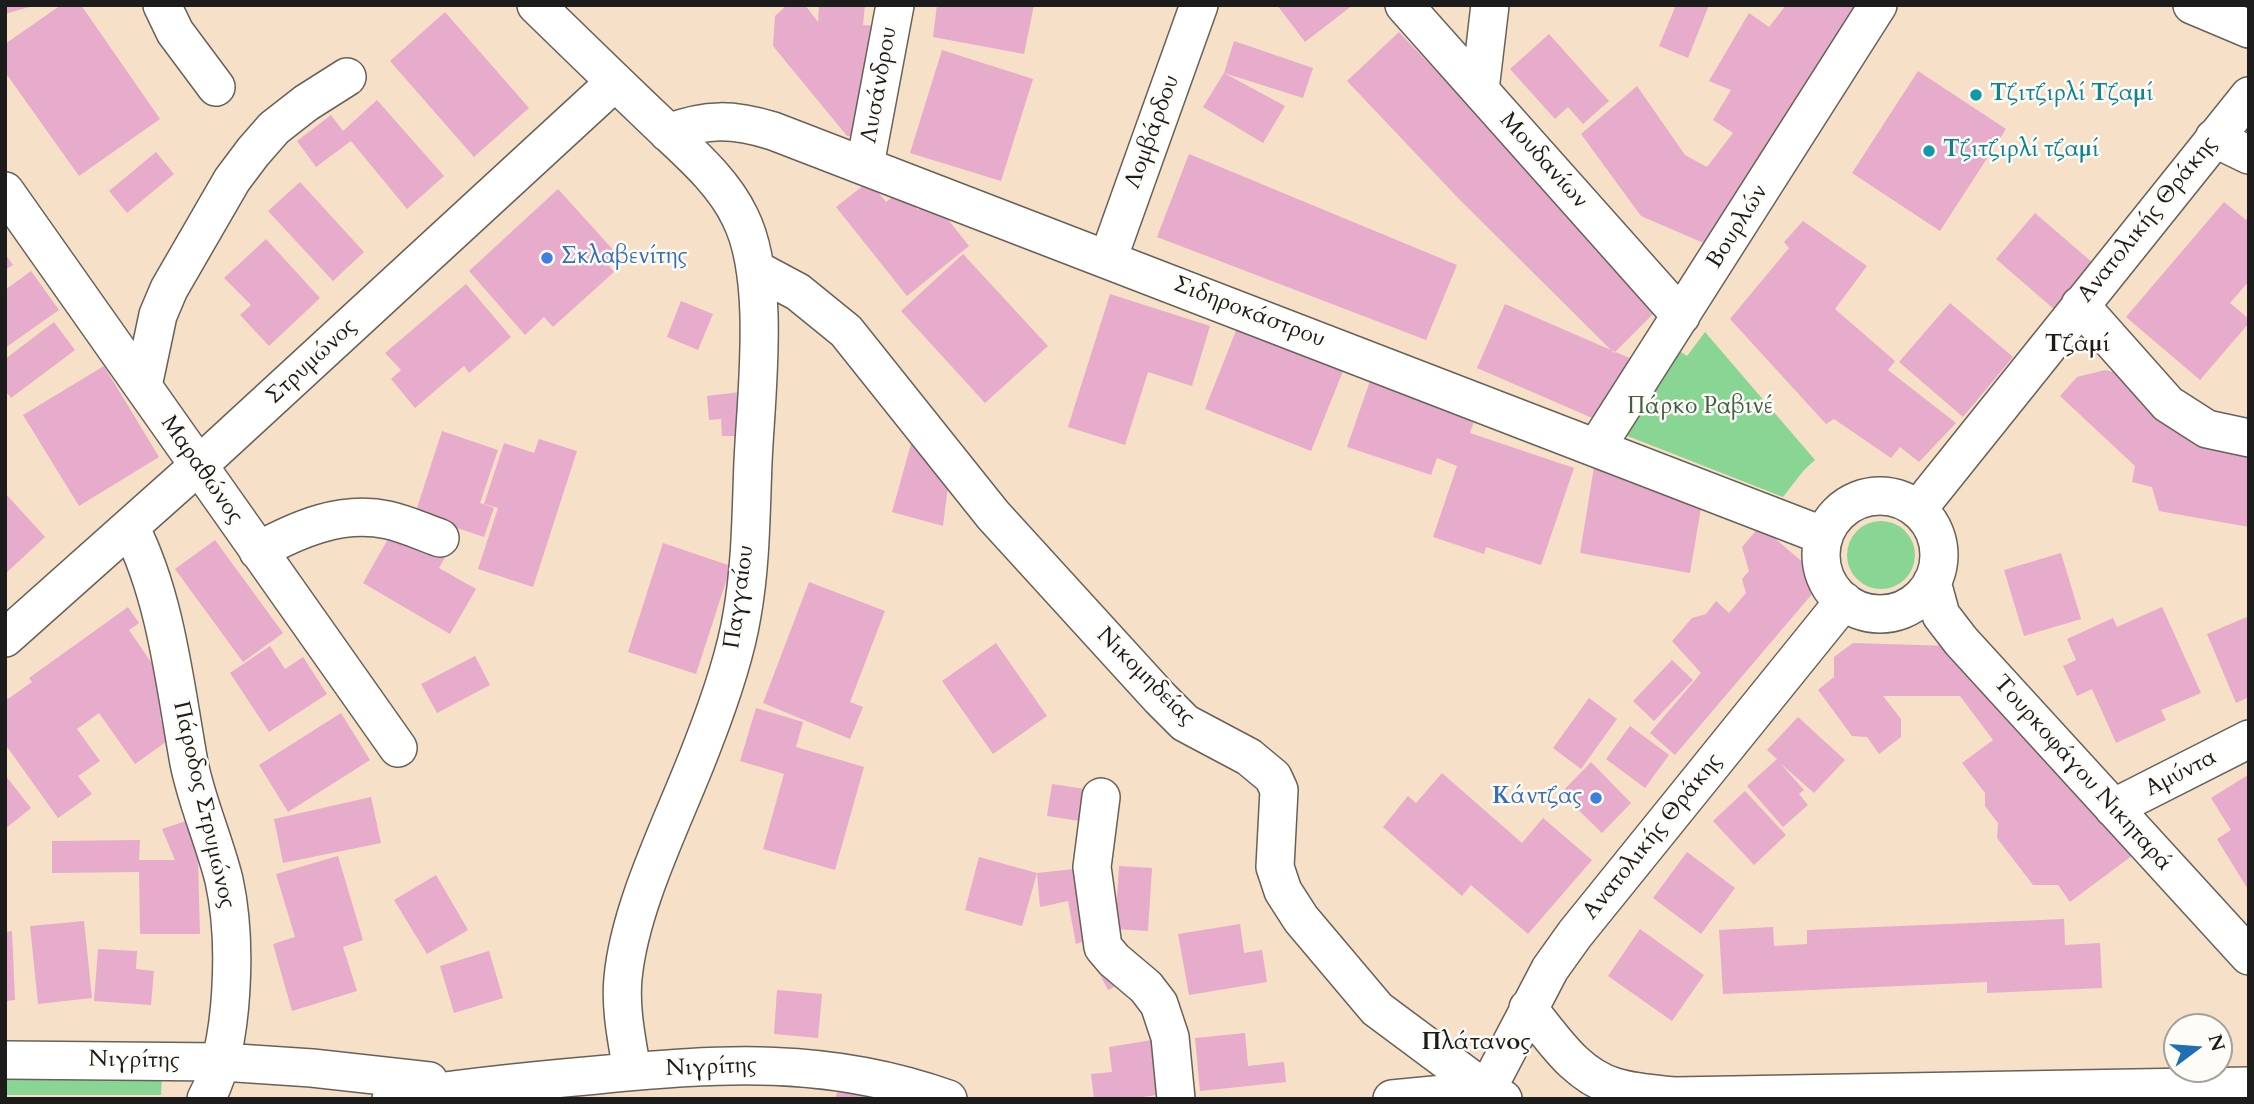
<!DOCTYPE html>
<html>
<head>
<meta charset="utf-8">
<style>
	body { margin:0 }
	#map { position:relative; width:2254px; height:1104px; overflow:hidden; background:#f6e0c7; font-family:Cardo,serif }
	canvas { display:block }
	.frame { position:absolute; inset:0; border:7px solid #1c1c1c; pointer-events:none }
	.north { position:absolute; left:2163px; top:1013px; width:70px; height:70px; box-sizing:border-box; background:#fdfcf7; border:2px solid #a3a29f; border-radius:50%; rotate:74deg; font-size:19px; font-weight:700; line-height:28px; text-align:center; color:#1c1c1c }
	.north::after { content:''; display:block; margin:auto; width:24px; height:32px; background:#1f6fb2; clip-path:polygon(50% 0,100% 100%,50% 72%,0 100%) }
</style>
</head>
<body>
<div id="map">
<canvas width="2254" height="1104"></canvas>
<div class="frame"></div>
<div class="north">N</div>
</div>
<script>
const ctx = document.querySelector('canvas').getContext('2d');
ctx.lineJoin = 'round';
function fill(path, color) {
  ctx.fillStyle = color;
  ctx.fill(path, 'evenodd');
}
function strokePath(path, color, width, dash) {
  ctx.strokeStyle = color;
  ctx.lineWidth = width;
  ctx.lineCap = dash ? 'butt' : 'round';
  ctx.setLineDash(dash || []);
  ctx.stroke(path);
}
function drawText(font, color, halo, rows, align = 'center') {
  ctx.font = font + ' Cardo,serif';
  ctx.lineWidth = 5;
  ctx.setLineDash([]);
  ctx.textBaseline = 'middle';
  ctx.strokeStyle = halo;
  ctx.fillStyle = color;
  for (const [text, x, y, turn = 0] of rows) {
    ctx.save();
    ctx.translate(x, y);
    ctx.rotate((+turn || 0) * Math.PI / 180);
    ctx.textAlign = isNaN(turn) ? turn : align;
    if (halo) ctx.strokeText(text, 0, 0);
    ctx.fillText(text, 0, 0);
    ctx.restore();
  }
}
const green = new Path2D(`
	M1705 332 1815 460 1804 470 1783 497 1625 435 1678 350 1687 356Z
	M1847 555a34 34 0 1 1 68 0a34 34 0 1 1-68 0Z
	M5 1075H162L161 1095H5Z`);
const building = new Path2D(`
	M5 5H33V6L5 14Z
	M61 5H81L160 119 79 176 5 72V44Z
	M787 5H805L818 22 819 5H865L863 25 887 27 871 138 847 136 773 46 775 16Z
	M937 5H1034L1024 54 933 37Z
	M1277 5H1353L1305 42Z
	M1676 5H1709L1688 58 1659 46Z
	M1786 5H1866L1713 247 1641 216 1581 134 1637 86 1685 155 1707 167 1733 133 1713 120 1731 90 1709 81 1749 13 1769 27Z
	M445 12 529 108 474 157 390 61Z
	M1399 32 1661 306 1614 353 1458 198 1347 81Z
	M1549 34 1609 101 1583 124 1568 107 1555 119 1510 69Z
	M1234 41 1313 68 1303 98 1224 73Z
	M942 50 1033 79 1001 181 910 153Z
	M1918 71 2006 129 1940 231 1852 173Z
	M1224 73 1285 106 1263 143 1203 107Z
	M377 100 444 176 407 209 351 141 316 167 297 141 331 115 343 131Z
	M156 152 174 174 127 213 109 191Z
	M1189 154 1457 265 1426 340 1157 237Z
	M869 181 886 202 901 190 918 210 931 198 969 246 907 296 836 207Z
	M300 182 364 252 333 281 268 211Z
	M558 189 616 253 606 262 614 272 553 327 544 317 525 335 469 271Z
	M2224 202 2246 220 2249 217V281L2230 303 2249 319V323L2200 380 2126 317Z
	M2035 213 2094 264 2055 310 1996 259Z
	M1803 221 1867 266 1835 309 1895 361 1888 370 1956 423 1919 462 1900 447 1891 458 1834 419 1826 424 1730 319 1789 248 1784 242Z
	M266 239 320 298 269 346 240 315 251 305 224 278Z
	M5 254 13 265 5 270Z
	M963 254 1048 346 985 403 901 311Z
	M31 271 59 310 5 348V290Z
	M466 284 511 337 469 373 464 366 415 408 391 379 401 370 385 353Z
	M1110 294 1210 326 1192 386 1148 372 1125 445 1068 427Z
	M681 301 713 314 698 350 667 337Z
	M1950 303 2013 357 1963 417 1899 362Z
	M1505 304 1634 360 1606 424 1477 368Z
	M54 322 75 350 11 398 5 390V359Z
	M1237 328 1343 371 1311 451 1205 409Z
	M104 366 159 457 79 506 23 415Z
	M2105 370 2135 377 2249 442V527L2159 511 2152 487 2132 482 2135 466 2060 396 2077 377Z
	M1371 378 1476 415 1470 433 1574 468 1541 565 1486 547 1484 554 1433 537 1457 466 1437 458 1431 475 1347 447Z
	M757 390 754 436H722L721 419 709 420 707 396Z
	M442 431 498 450 480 503 494 508 484 537 415 514Z
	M539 439 577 451 533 587 478 569 498 508 484 504 504 443 534 453Z
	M911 444 951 462 943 526 892 512Z
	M1595 461 1703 496 1690 573 1580 553Z
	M5 493 45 537 5 574Z
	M396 525 447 554 439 568 476 589 450 634 363 583Z
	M1760 526 1824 580 1675 755 1650 733 1701 673 1672 641 1692 618 1706 614 1716 601 1729 613 1746 593 1742 579 1749 571 1742 547Z
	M215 540 283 633 243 662 175 569Z
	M663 543 731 566 696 674 628 652Z
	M2061 553 2081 619 2024 636 2004 570Z
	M809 582 885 611 850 702 863 707 850 739 763 703Z
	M128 607 139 623 129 630 179 703 160 719 173 737 135 764 99 713 77 729 100 761 78 776 92 794 58 818 5 744V701L32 682 29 678Z
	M2162 607 2201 693 2161 710 2166 720 2116 743 2092 689 2077 696 2063 666 2076 660 2067 639 2113 618 2117 627Z
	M2249 616V697L2236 703 2207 634Z
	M996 643 1047 716 993 754 942 681Z
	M1853 643 1952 646 2133 855 2070 902 2058 885H2033L1997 838 1998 823 1985 806V793L1962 763 1993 740 1960 696H1883L1901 719V737L1879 754 1867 737 1852 736 1818 690 1834 677V657Z
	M270 646 285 669 303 657 327 694 269 732 230 673Z
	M475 656 490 685 437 713 421 684Z
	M1672 660 1693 680 1654 721 1633 701Z
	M1589 698 1617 719 1581 769 1553 748Z
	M756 708 803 722 796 747 864 767 835 870 763 849 784 774 740 761Z
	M341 713 370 760 288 812 259 765Z
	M1798 717 1845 760 1814 793 1780 763 1804 790 1799 794 1808 805 1783 827 1747 786 1777 759 1767 750Z
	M1630 726 1669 755 1645 788 1606 759Z
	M1591 762 1631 803 1602 833 1561 793Z
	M1442 773 1522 843 1543 818 1592 860 1528 934 1471 885 1462 896 1383 827 1408 796 1416 803Z
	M5 775 31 808 5 829Z
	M2248 775 2249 776V891L2217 839 2231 830 2211 798Z
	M1052 784 1098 791 1093 823 1047 816Z
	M1745 791 1786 835 1754 865 1713 821Z
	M371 797 381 843 283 863 274 819Z
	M204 815 207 886 198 859 200 934H140L139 872 52 873V841L140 840 139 860H175L162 829Z
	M1687 852 1735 888 1701 934 1653 898Z
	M338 856 363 940 343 947 357 991 292 1011 273 944 295 937 276 874Z
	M979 857 1037 873 1092 867 1101 936 1076 944 1068 901 1040 907 1037 873 1022 926 965 910Z
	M1119 866 1152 868 1148 931 1115 929Z
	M436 875 468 930 427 954 394 900Z
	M2064 919 2065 945 2100 943 2102 988 1987 993V982L1723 994 1719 930 1773 927 1774 946 1807 944V930Z
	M84 921 92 998 38 1004 30 926Z
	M1240 924 1244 953 1262 950 1267 982 1189 995 1178 934Z
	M1640 929 1704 975 1672 1021 1608 976Z
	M12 931 15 1000 5 1001V932Z
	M98 949 137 951 136 969 154 971 151 1005 94 1001Z
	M489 951 503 998 454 1013 440 966Z
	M1118 964 1130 979 1108 990 1098 971Z
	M777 990 822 994 818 1038 774 1034Z
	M1245 1033 1248 1066 1284 1062 1286 1082 1200 1091 1195 1038Z
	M1170 1037 1176 1092 1130 1099H1094L1091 1074 1112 1072 1109 1047Z
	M839 1085 885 1099H835Z`);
const minor = new Path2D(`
	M162 5 175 32 216 87
	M536 5C576 44 615 82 655 120 685 149 722 179 740 217 771 278 756 394 753 462 751 512 751 565 742 615 735 658 719 703 703 744 676 816 630 903 623 978 620 1009 627 1041 632 1071
	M1404 5 1681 316
	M2192 5 2249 29
	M1480 90 1490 5
	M668 133C707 118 733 119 773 131L1824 536
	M2214 138 2249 155
	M865 165 895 5
	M5 191 398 748
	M1108 259 1199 5
	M755 269 798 292 846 331 993 515 1160 698 1185 723 1249 757 1273 777 1279 790 1275 867 1283 891 1301 919 1377 1009 1486 1090 1503 1099
	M2080 305 2168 404 2207 429 2249 438
	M143 386 158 315 169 289 232 180 253 152 274 128 306 103 347 77
	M1596 448 1878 5
	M1821 555a59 59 0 1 1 118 0a59 59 0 1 1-118 0Z
	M1918 509 2249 96
	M130 527C166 597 175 685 189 763 197 803 214 840 224 880 237 939 235 1046 206 1099
	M258 551C298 529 342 510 388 520 406 524 423 532 440 538
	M1932 582 1941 615 1961 641 2249 956
	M5 638 198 466 615 82
	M1101 797 1092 867 1103 947 1114 960 1146 987 1159 1004 1170 1037 1176 1099
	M2113 808 2249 739
	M1528 1008C1553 1038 1575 1075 1615 1087 1635 1093 1655 1094 1675 1096
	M5 1060 222 1062 312 1068 429 1081
	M391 1099C459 1088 528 1081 597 1075 721 1063 828 1056 948 1099
	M1392 1099 1486 1090
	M1482 1099 1550 969 1575 934 1844 601
	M1659 1099 1675 1096 2249 1086`);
const markers = [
	[1976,95,7,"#0f9aa8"],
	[1929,151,7,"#0f9aa8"],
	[547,258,7,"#3f7fe0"],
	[1596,798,7,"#3f7fe0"]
];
const streetNames = [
	["Λυσάνδρου",880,85,-80],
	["Λομβάρδου",1153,132,-70],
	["Μουδανίων",1543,161,48],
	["Ανατολικής Θράκης",2148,220,-51],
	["Βουρλών",1738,227,-58],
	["Σιδηροκάστρου",1249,313,21],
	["Στρυμώνος",312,362,-43],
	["Μαραθώνος",201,470,55],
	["Παγγαίου",740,597,-82],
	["Νικομηδείας",1145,677,45],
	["Τουρκοφάγου Νικηταρά",2082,774,48],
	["Αμύντα",2181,774,-27],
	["Πάροδος Στρυμώνος",203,805,77],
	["Ανατολικής Θράκης",1653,837,-51],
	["Νιγρίτης",134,1061,1],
	["Νιγρίτης",711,1068,-2]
];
const cultureNames = [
	["Τζιτζιρλί Τζαμί",1990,95],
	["Τζιτζιρλί τζαμί",1943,151]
];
const shopNames = [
	["Σκλαβενίτης",561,258],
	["Κάντζας",1582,798,"right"]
];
const parkNames = [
	["Πάρκο Ραβινέ",1700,408]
];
const neighbourhoodNames = [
	["Τζαμί",2077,345],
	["Πλάτανος",1476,1043]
];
fill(green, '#89d593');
fill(building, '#e7abcc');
strokePath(minor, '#686158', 40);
strokePath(minor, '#fff', 37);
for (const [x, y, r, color] of markers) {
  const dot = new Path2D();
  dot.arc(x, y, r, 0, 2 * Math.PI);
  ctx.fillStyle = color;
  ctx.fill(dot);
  strokePath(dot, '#fdfcf7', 2.5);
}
drawText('23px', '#1c1c1c', '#fdfcf7', streetNames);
drawText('bold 23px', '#0d838f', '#fdfcf7', cultureNames, 'left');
drawText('bold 23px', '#366cbe', '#fdfcf7', shopNames, 'left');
drawText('23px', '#425d46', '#fdfcf7', parkNames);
drawText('bold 24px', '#1c1c1c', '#fdfcf7', neighbourhoodNames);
</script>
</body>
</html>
